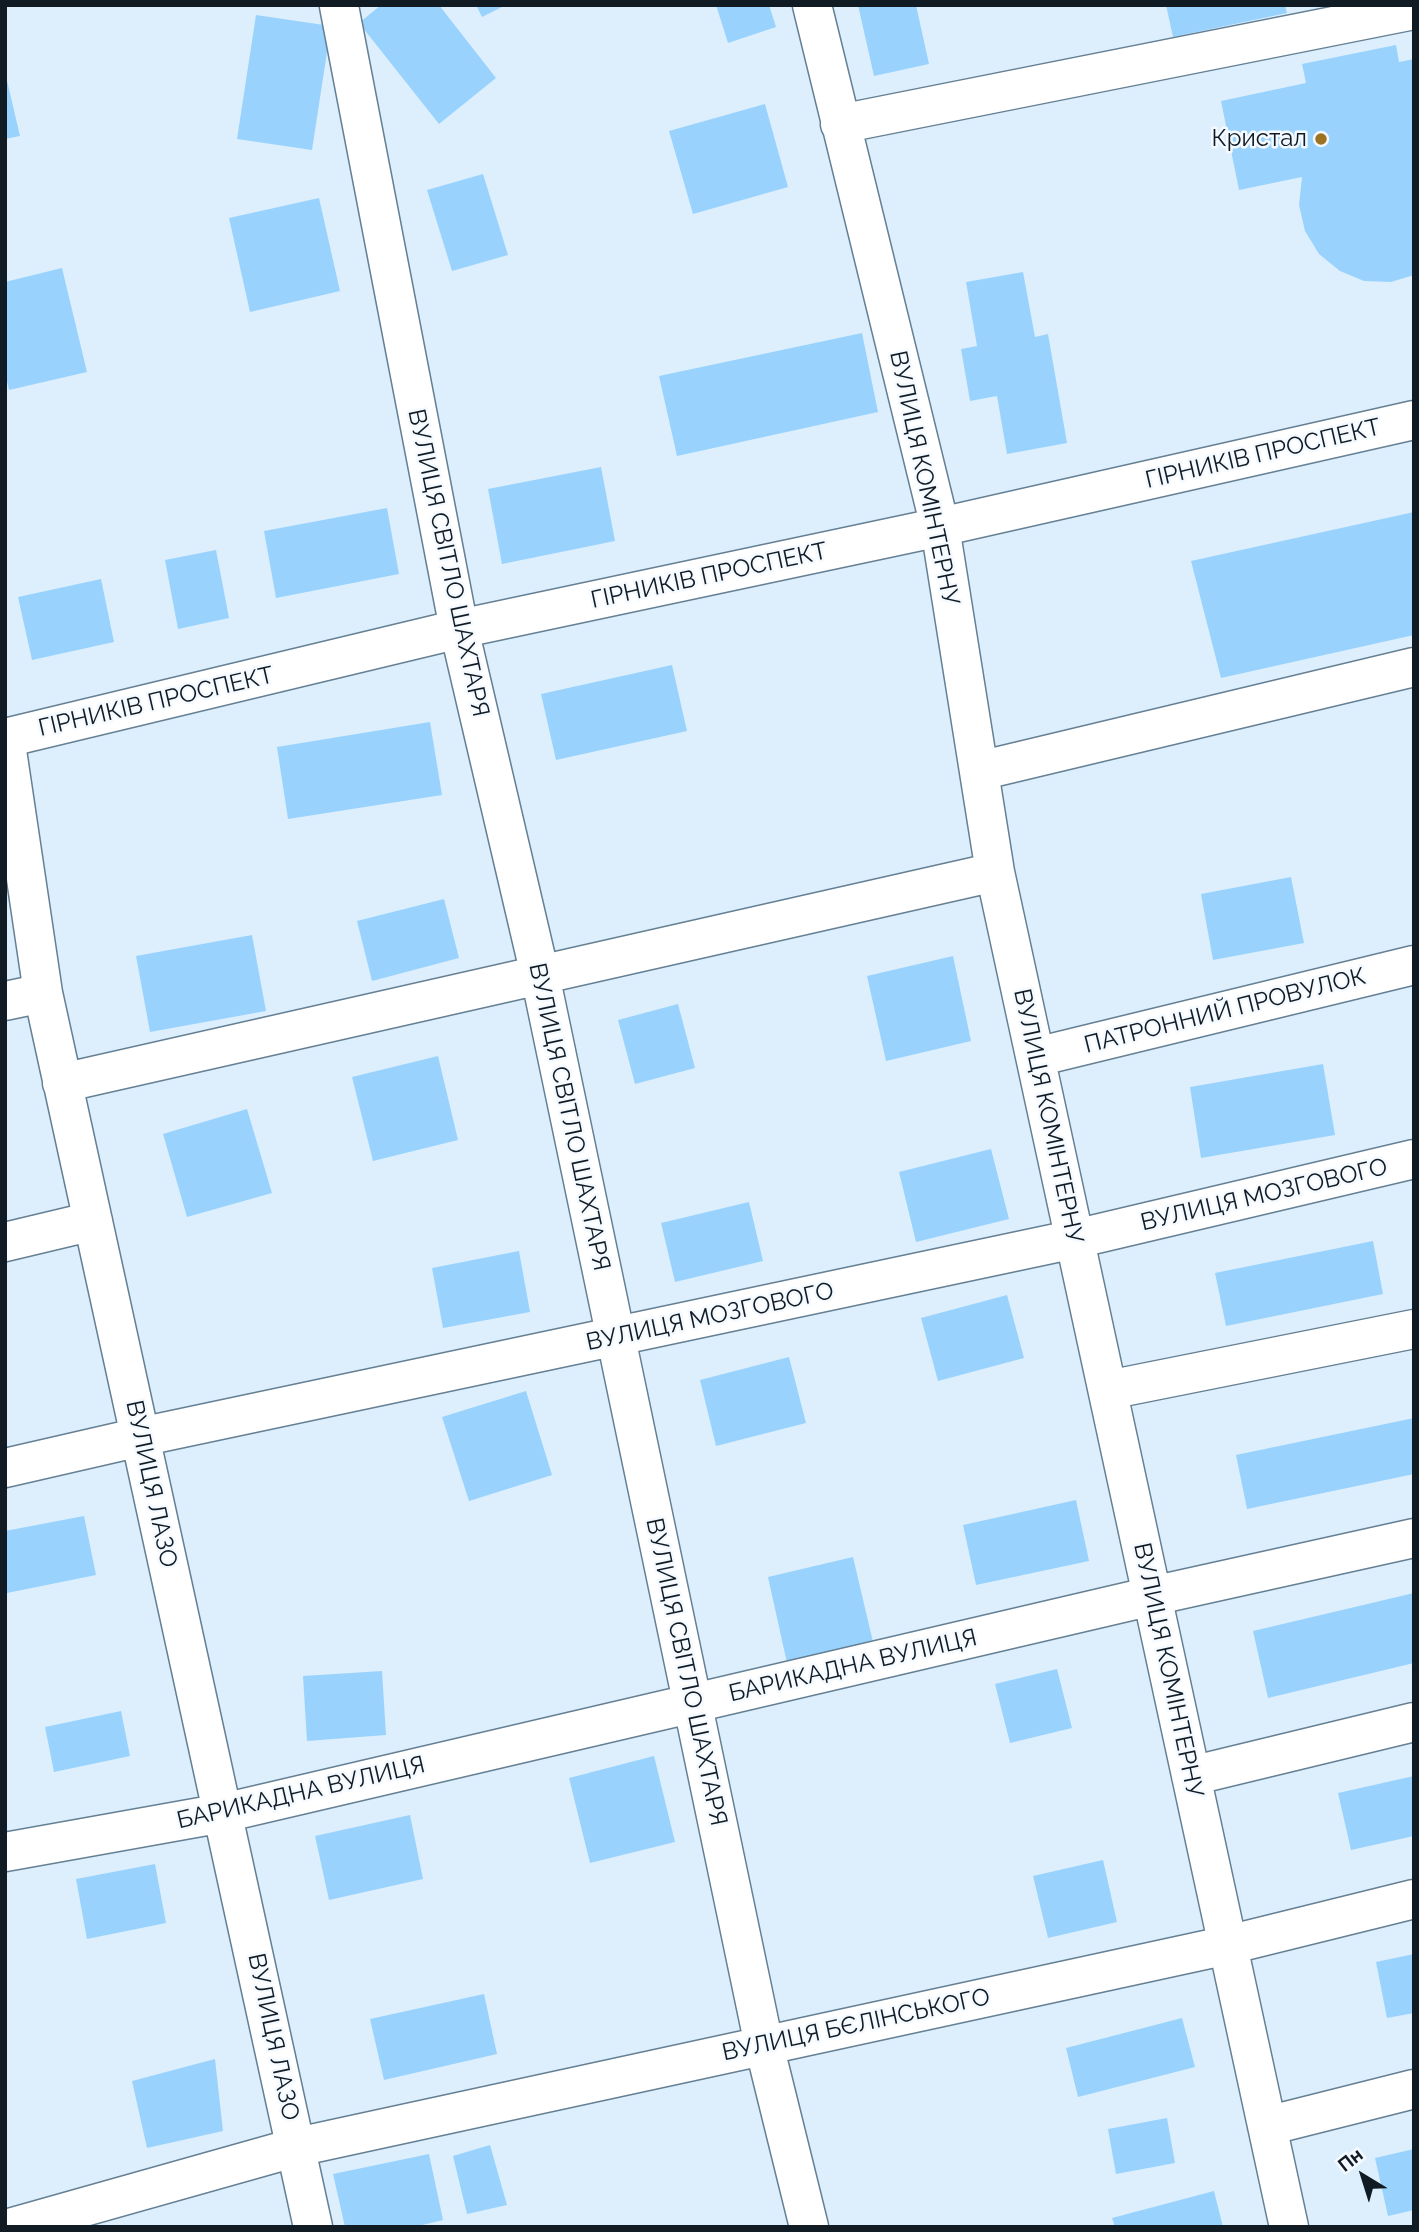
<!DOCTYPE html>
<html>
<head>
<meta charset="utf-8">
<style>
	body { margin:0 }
	#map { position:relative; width:1419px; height:2232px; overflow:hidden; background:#ddeffd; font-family:Raleway,sans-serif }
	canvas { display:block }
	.frame { position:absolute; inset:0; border:7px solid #111b24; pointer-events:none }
	.north { position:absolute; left:1328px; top:2141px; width:70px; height:70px; -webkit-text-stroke:5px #f4faff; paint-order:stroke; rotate:322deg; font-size:19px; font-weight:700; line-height:28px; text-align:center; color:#111b24 }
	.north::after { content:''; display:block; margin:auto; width:24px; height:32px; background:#111b24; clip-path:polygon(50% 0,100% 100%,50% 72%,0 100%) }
</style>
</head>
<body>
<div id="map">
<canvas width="1419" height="2232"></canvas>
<div class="frame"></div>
<div class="north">Пн</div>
</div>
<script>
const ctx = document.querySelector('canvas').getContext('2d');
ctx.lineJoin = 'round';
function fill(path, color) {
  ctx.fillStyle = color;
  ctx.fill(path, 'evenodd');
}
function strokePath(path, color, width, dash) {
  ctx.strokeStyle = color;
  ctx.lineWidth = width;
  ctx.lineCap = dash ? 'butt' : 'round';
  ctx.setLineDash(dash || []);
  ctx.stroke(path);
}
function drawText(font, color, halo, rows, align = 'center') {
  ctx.font = font + ' Raleway,sans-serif';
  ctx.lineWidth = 5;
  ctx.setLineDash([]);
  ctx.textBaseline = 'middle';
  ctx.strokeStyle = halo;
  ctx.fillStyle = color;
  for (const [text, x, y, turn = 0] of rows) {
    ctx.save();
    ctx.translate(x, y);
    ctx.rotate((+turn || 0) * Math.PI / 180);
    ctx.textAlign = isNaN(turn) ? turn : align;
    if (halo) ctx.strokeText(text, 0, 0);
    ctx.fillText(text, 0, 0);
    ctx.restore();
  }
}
const building = new Path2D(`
	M381 5H439L496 78 439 124 359 23Z
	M476 5H506L482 17Z
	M716 5H769L776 27 728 43Z
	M858 5H916L929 64 874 76Z
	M1166 5H1285L1287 13 1173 37Z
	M256 15 331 26 312 150 237 139Z
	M1396 45 1399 62 1414 59V275L1391 282 1364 281 1340 271 1319 254 1305 231 1299 205 1302 177 1239 190 1221 101 1306 83 1302 64Z
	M5 72 20 136 5 139Z
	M765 104 788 187 693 214 669 131Z
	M483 174 508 255 452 271 427 190Z
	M319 198 340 291 250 312 229 218Z
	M62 268 87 372 9 390 5 373V282Z
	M1023 272 1035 337 1048 334 1067 443 1007 454 997 396 970 401 961 349 977 346 966 282Z
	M862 333 878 412 677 456 659 376Z
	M601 467 615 541 502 564 488 489Z
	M387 508 399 574 276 598 264 531Z
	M1414 512V635L1221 678 1191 561Z
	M216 550 229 618 178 629 165 560Z
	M101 579 114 642 32 660 18 597Z
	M672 665 687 731 556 760 541 694Z
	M430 722 442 795 288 819 277 747Z
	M1291 877 1304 943 1213 960 1201 894Z
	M444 899 459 958 372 981 357 921Z
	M252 935 266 1011 150 1032 136 956Z
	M953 956 971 1041 886 1061 867 976Z
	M678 1004 695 1068 635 1084 618 1020Z
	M438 1056 458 1140 373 1161 352 1077Z
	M1323 1064 1335 1135 1201 1158 1190 1087Z
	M247 1109 272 1193 187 1217 163 1134Z
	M991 1149 1009 1219 916 1242 899 1172Z
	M749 1202 763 1261 675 1282 661 1223Z
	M1373 1241 1383 1294 1226 1326 1215 1273Z
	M519 1251 530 1312 443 1328 432 1268Z
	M1007 1295 1024 1358 938 1381 921 1318Z
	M789 1357 806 1423 716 1446 700 1380Z
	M526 1391 552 1475 469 1501 442 1417Z
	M1414 1418V1474L1247 1509 1236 1455Z
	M1076 1500 1089 1561 976 1585 963 1525Z
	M84 1516 96 1575 7 1593 5 1531Z
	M853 1557 873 1642 787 1663 768 1577Z
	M1414 1593V1663L1268 1698 1253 1631Z
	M1057 1669 1072 1728 1010 1743 995 1684Z
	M382 1671 386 1735 307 1741 303 1676Z
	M121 1711 130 1756 54 1772 45 1727Z
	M654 1756 675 1842 590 1863 569 1778Z
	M1414 1776V1836L1351 1850 1338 1793Z
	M410 1815 423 1879 329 1900 315 1836Z
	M1103 1860 1117 1922 1048 1938 1033 1876Z
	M155 1864 166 1923 87 1939 76 1879Z
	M1414 1954V2013L1387 2018 1376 1962Z
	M484 1994 497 2054 384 2080 370 2019Z
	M1182 2018 1195 2067 1078 2097 1066 2048Z
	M215 2059 223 2131 147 2148 132 2081Z
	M1167 2118 1175 2163 1116 2174 1108 2129Z
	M490 2145 507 2205 467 2214 453 2156Z
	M1414 2149V2210L1388 2216 1375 2158Z
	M429 2154 443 2220 414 2227H345L333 2174Z
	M1214 2191 1223 2227H1115L1112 2218Z`);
const minor = new Path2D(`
	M812 5 940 527 995 872 1289 2227
	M339 6 459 629 540 975 764 2045 809 2227
	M840 124 1414 10
	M5 737 43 993 313 2227
	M979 771 1414 667
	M5 1001 43 993
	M1036 1057 1414 965
	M62 1083 995 872
	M5 1242 93 1221
	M1108 1390 1414 1329
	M5 1468 140 1437 1075 1239 1414 1159
	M1191 1776 1414 1722
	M5 1852 223 1813 1152 1596 1414 1538
	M1267 2126 1414 2089
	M13 2227 297 2147 1228 1945 1414 1899`);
const major = new Path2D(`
	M5 738 459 629 940 527 1414 420`);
const markers = [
	[1321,139,7,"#9d7322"]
];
const poiNames = [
	["Кристал",1307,139]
];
const streetNames = [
	["ГІРНИКІВ ПРОСПЕКТ",1263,454,-13],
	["ВУЛИЦЯ КОМІНТЕРНУ",924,478,78],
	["ВУЛИЦЯ СВІТЛО ШАХТАРЯ",448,563,78],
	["ГІРНИКІВ ПРОСПЕКТ",709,576,-12],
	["ГІРНИКІВ ПРОСПЕКТ",156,702,-13],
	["ПАТРОННИЙ ПРОВУЛОК",1225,1011,-14],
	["ВУЛИЦЯ КОМІНТЕРНУ",1048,1116,78],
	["ВУЛИЦЯ СВІТЛО ШАХТАРЯ",569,1117,78],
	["ВУЛИЦЯ МОЗГОВОГО",1264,1195,-13],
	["ВУЛИЦЯ МОЗГОВОГО",710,1317,-12],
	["ВУЛИЦЯ ЛАЗО",151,1484,78],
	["БАРИКАДНА ВУЛИЦЯ",853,1666,-13],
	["ВУЛИЦЯ КОМІНТЕРНУ",1168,1670,78],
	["ВУЛИЦЯ СВІТЛО ШАХТАРЯ",686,1672,78],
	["БАРИКАДНА ВУЛИЦЯ",301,1793,-13],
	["ВУЛИЦЯ БЄЛІНСЬКОГО",856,2025,-12],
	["ВУЛИЦЯ ЛАЗО",273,2037,78]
];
fill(building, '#99d3fd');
strokePath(minor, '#658094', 41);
strokePath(major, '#658094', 41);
strokePath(minor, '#fff', 38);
strokePath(major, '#fff', 38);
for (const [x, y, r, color] of markers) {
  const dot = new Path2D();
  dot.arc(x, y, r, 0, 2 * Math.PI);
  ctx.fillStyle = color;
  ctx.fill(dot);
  strokePath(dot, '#f4faff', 2.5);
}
drawText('24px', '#111b24', '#f4faff', poiNames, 'right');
drawText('24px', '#111b24', '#f4faff', streetNames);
</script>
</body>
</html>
